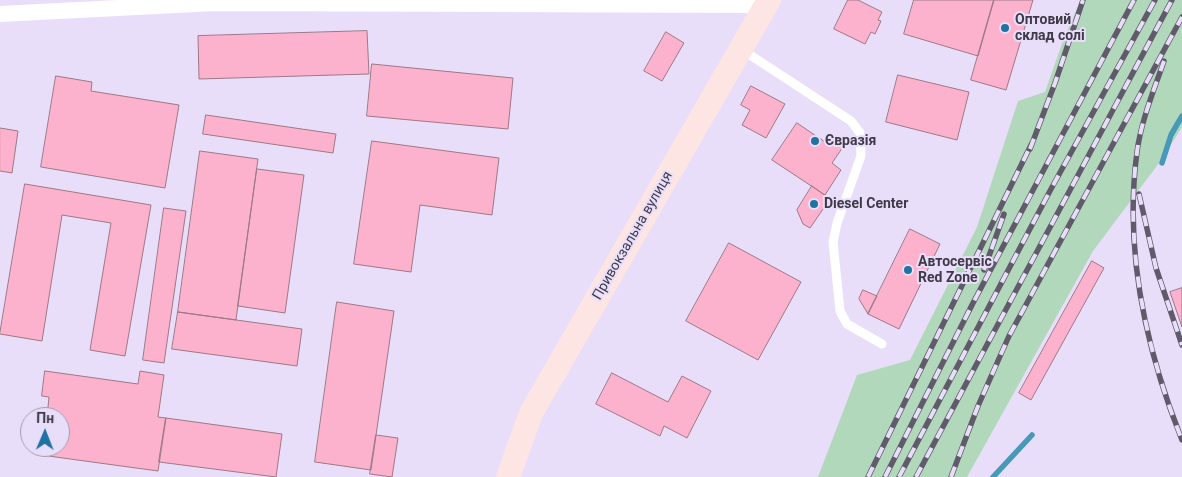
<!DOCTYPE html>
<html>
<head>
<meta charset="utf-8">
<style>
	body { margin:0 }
	#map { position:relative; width:1182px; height:477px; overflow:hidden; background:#e9defa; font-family:Roboto,sans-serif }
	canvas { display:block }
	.north { position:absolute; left:20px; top:407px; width:50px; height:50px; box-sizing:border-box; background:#e9defa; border:1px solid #a59cb3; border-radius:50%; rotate:1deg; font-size:14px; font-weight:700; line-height:20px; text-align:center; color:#3f3a48 }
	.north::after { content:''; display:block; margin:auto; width:18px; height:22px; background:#2072a3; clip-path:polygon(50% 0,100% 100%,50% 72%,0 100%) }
</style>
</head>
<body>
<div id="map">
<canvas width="1182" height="477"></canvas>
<div class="north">Пн</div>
</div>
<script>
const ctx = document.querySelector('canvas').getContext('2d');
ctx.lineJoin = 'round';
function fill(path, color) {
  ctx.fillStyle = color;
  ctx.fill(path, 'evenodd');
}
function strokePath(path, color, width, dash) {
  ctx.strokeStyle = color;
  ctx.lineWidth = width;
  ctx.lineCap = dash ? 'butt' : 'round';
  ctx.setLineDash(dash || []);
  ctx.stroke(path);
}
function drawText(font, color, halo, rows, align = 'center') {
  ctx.font = font + ' Roboto,sans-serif';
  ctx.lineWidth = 4;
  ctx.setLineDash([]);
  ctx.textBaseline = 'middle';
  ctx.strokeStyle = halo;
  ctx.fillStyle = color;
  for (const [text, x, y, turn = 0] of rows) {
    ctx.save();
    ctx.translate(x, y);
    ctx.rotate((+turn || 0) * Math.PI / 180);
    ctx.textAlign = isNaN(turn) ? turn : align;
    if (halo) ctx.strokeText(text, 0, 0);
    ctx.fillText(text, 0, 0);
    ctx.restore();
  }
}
const green = new Path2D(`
	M1081 0H1182V127L1162 159 1093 251 967 477H818L857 375 910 360 977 227 1018 101 1045 92 1064 38Z`);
const stream = new Path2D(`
	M1162 163 1171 135 1182 116
	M993 477 1032 435`);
const building = new Path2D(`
	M848 0H858L882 12 878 20 881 21 875 34 871 32 865 44 834 29Z
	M914 0H994L978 56 904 34Z
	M994 0H1033L1006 90 971 80Z
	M367 31 369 74 199 79 198 36Z
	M666 32 684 43 662 81 644 71Z
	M372 64 513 78 508 129 367 116Z
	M898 75 969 92 957 140 886 122Z
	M56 76 92 82 91 91 179 105 165 188 41 167Z
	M751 86 785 104 766 138 742 125 750 110 741 105Z
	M206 115 336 134 333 153 203 134Z
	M797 123 828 144 831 139 843 147 832 163 841 170 825 195 772 160Z
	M0 128 18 131 12 173 0 171Z
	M372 141 499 158 492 215 420 205 411 272 354 264Z
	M200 151 258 159 236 320 178 312Z
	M257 169 304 175 285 313 238 306Z
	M25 184 151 205 125 356 90 350 111 223 62 215 42 341 0 334Z
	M812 186 830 199 810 228 803 224 797 210Z
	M164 208 186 211 164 363 143 360Z
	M910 229 940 244 899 329 868 314Z
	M729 243 801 282 758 360 686 321Z
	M1092 261 1104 268 1031 400 1019 393Z
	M1182 288V327L1170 292Z
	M863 290 877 296 868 314 859 299Z
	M337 302 394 311 371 470 315 462Z
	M178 312 302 329 297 366 172 349Z
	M45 371 138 384 140 371 164 375 158 417 166 418 158 471 41 455 42 447H60V417H47L49 397 42 396Z
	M612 373 668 402 682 376 711 391 687 438 664 426 660 436 596 404Z
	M166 418 282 434 276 477 159 462Z
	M376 435 398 438 392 477 370 474Z`);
const service = new Path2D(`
	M741 49 851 121 860 133 861 156 837 223 833 242 840 311 847 324 882 344`);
const minor = new Path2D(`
	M0 14 215 3 766 5`);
const secondary = new Path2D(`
	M508 477 531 413 769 0`);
const rail = new Path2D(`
	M1164 61C1154 90 1141 121 1137 152 1124 249 1146 350 1182 440
	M1030 149 1055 83 1083 0
	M1139 194 1156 268 1182 345
	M984 270 1004 214
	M868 477 1032 143
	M885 477 973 303 1134 0
	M899 477 1051 189 1155 0
	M916 477 1172 0
	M951 477 978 406 1009 336 1182 17`);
const markers = [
	[1005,28,5,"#2072a3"],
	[815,141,5,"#2072a3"],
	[814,204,5,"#2072a3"],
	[908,270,5,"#2072a3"]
];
const poiNames = [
	["Оптовий",1015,20],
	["склад солі",1015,36],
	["Євразія",825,141],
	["Diesel Center",824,204],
	["Автосервіс",918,262],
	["Red Zone",918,278]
];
const streetNames = [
	["Привокзальна вулиця",633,236,-60]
];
fill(green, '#b1d8ba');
strokePath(stream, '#4699b8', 5.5);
fill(building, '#fcb2cd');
strokePath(building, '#9d7885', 1);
strokePath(service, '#fff', 9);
strokePath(minor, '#fff', 16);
strokePath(secondary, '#fce5e2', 24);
strokePath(rail, '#605a6b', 5.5);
strokePath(rail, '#e9defa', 4, [11]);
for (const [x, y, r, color] of markers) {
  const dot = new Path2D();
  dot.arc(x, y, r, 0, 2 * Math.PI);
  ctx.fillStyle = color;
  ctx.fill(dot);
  strokePath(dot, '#e9defa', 2);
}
drawText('bold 14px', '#3f3a48', '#e9defa', poiNames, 'left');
drawText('14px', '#3f3a48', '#e9defa', streetNames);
</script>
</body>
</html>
